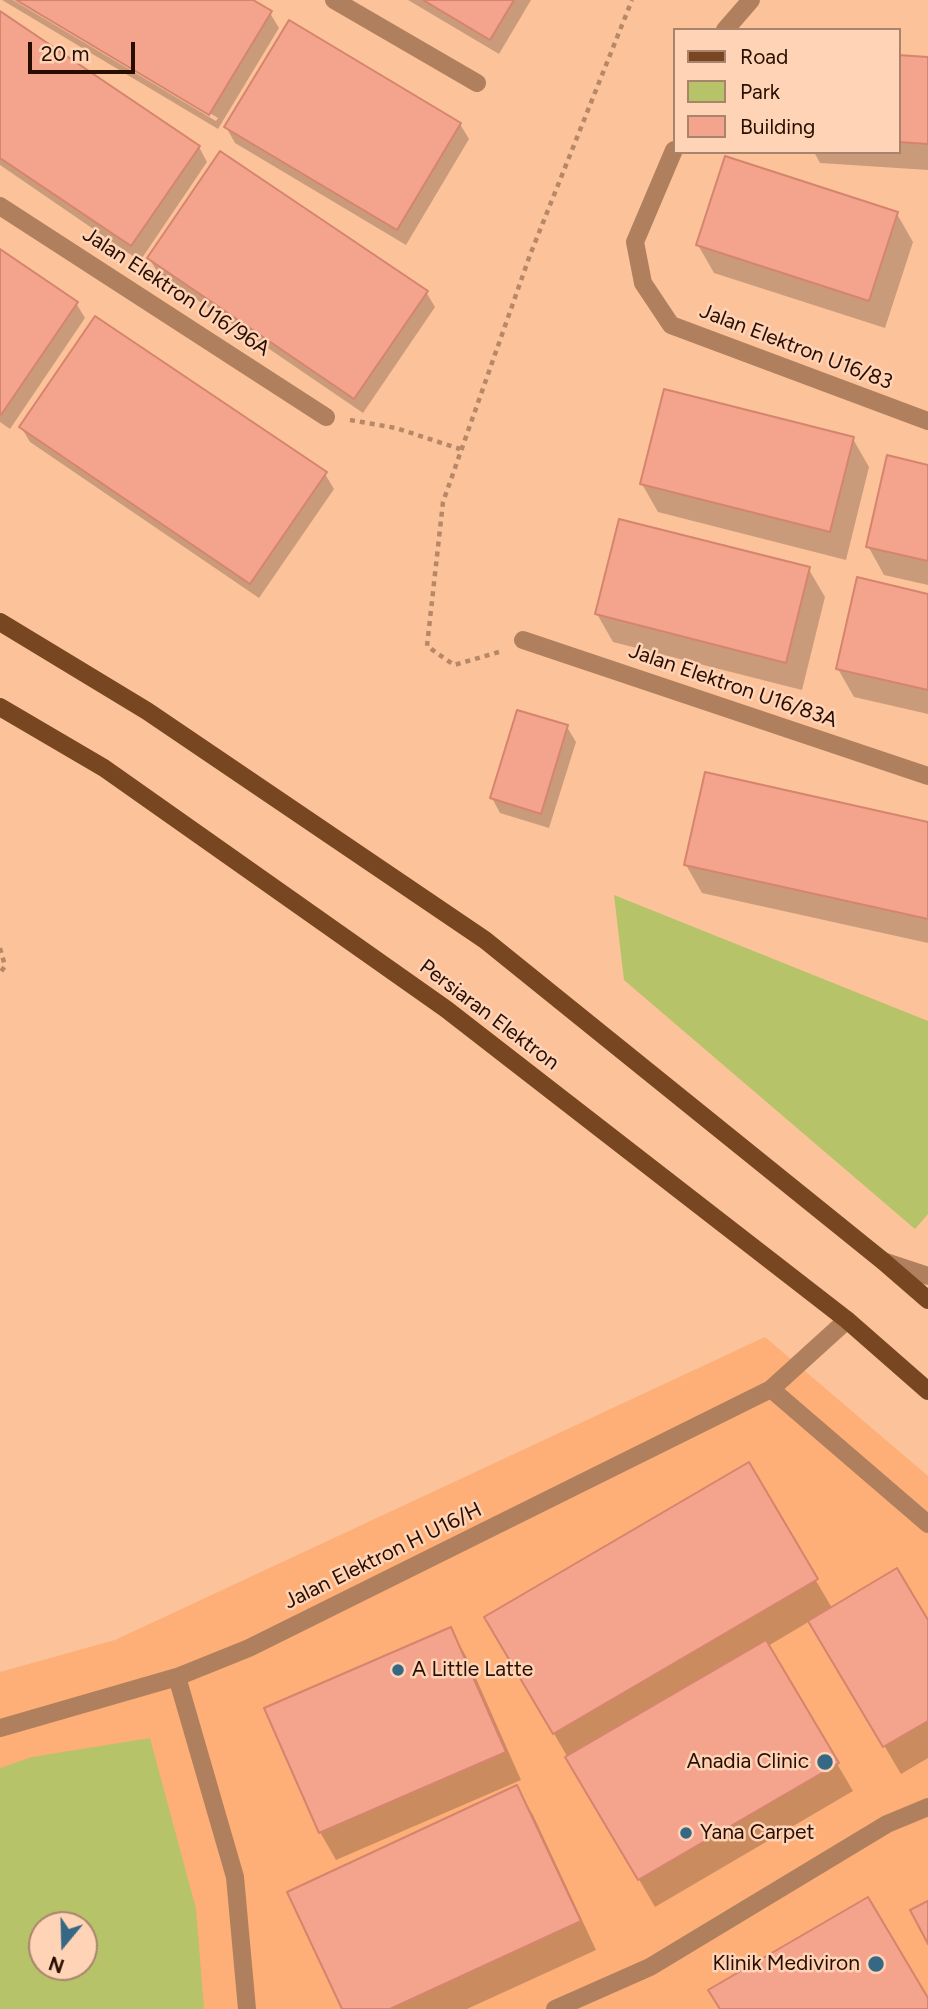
<!DOCTYPE html>
<html>
<head>
<meta charset="utf-8">
<style>
	body { margin:0 }
	#map { position:relative; width:928px; height:2009px; overflow:hidden; background:#fcc29a; font-family:Figtree,sans-serif }
	canvas { display:block }
	.legend { position:absolute; left:673px; top:28px; width:228px; height:126px; box-sizing:border-box; background:#ffd3b5; border:2px solid #a9846d; margin:0; padding:9px 12px; list-style:none; font-size:21px; color:#270e00 }
	.legend li { display:flex; align-items:center; gap:14px; height:35px }
	.legend b { width:35px; border:2px solid #a9846d }
	.north { position:absolute; left:28px; top:1911px; width:70px; height:70px; box-sizing:border-box; background:#ffd3b5; border:2px solid #a9846d; border-radius:50%; rotate:199deg; font-size:19px; font-weight:700; line-height:28px; text-align:center; color:#270e00 }
	.north::after { content:''; display:block; margin:auto; width:24px; height:32px; background:#356885; clip-path:polygon(50% 0,100% 100%,50% 72%,0 100%) }
	.scale { position:absolute; left:28px; top:42px; width:107px; height:32px; box-sizing:border-box; border:4px solid #270e00; border-top:0; padding-left:9px; font-size:21px; line-height:24px; white-space:nowrap; color:#270e00; -webkit-text-stroke:5px #ffd3b5; paint-order:stroke }
</style>
</head>
<body>
<div id="map">
<canvas width="928" height="2009"></canvas>
<ul class="legend">
<li><b style="height:9px;background:#784620"></b>Road</li>
<li><b style="height:19px;background:#b6c369"></b>Park</li>
<li><b style="height:19px;background:#f4a38d"></b>Building</li>
</ul>
<div class="north">N</div>
<div class="scale">20 m</div>
</div>
<script>
const ctx = document.querySelector('canvas').getContext('2d');
ctx.lineJoin = 'round';
function fill(path, color) {
  ctx.fillStyle = color;
  ctx.fill(path, 'evenodd');
}
function strokePath(path, color, width, dash) {
  ctx.strokeStyle = color;
  ctx.lineWidth = width;
  ctx.lineCap = dash ? 'butt' : 'round';
  ctx.setLineDash(dash || []);
  ctx.stroke(path);
}
function drawText(font, color, halo, rows, align = 'center') {
  ctx.font = font + ' Figtree,sans-serif';
  ctx.lineWidth = 5;
  ctx.setLineDash([]);
  ctx.textBaseline = 'middle';
  ctx.strokeStyle = halo;
  ctx.fillStyle = color;
  for (const [text, x, y, turn = 0] of rows) {
    ctx.save();
    ctx.translate(x, y);
    ctx.rotate((+turn || 0) * Math.PI / 180);
    ctx.textAlign = isNaN(turn) ? turn : align;
    if (halo) ctx.strokeText(text, 0, 0);
    ctx.fillText(text, 0, 0);
    ctx.restore();
  }
}
const built = new Path2D(`
	M765 1337 928 1476V2009H0V1672L115 1640ZM42 1925H84V1967H42Z`);
const green = new Path2D(`
	M614 895 928 1021V1214L915 1229 624 980Z
	M150 1738 196 1909 204 2009H0V1768L32 1757ZM42 1925H84V1967H42Z`);
const shadow = new Path2D(`
	M2 0H13L216 121 218 118 20 0H249L270 13 279 28 218 129Z
	M408 0H531L499 54Z
	M0 13 199 147 207 162 140 261 0 165Z
	M898 57 928 59V170L820 163 814 152H898Z
	M460 124 469 139 406 245 235 143 226 127Z
	M897 214 913 242 885 328 714 273 698 245Z
	M0 251 76 303 85 318 10 429 0 422Z
	M149 258 426 292 435 307 363 413 158 273Z
	M21 427 325 474 334 489 259 598 30 442Z
	M853 439 869 467 846 560 658 512 642 484Z
	M928 467V585L884 575 868 546Z
	M808 568 825 597 802 690 613 642 597 614Z
	M928 595V714L854 697 838 669Z
	M567 727 576 742 549 828 500 813 492 798Z
	M928 823V943L702 893 686 865Z
	M748 1465 832 1608 928 1623V1758L901 1774 810 1621 768 1646 853 1791 655 1907 486 1617Z
	M451 1630 467 1658 521 1780 336 1860 320 1832Z
	M516 1787 533 1815 596 1950 467 2009H344Z`);
const building = new Path2D(`
	M16 0H253L272 11 209 115Z
	M423 0H514L490 40Z
	M0 11 200 146 131 246 0 158Z
	M289 20 461 123 397 230 224 127Z
	M898 55 928 57V144L898 142Z
	M220 151 428 291 354 399 147 258Z
	M725 156 898 212 869 301 696 245Z
	M0 249 78 302 1 415 0 414Z
	M95 316 327 472 250 584 19 427Z
	M664 389 854 437 830 532 640 484Z
	M887 455 928 465V561L866 547Z
	M619 519 810 567 786 663 595 614Z
	M857 577 928 594V690L836 669Z
	M517 710 568 725 541 814 490 798Z
	M705 772 928 822V919L684 865Z
	M749 1462 818 1579 553 1734 484 1617Z
	M897 1568 928 1620V1721L883 1747 808 1621Z
	M451 1627 506 1752 319 1833 264 1708Z
	M766 1640 839 1763 638 1880 565 1757Z
	M517 1785 581 1921 390 2009H342L287 1892Z
	M868 1897 928 1998V2009H720L708 1990Z
	M928 1901V1944L910 1910Z`);
const path = new Path2D(`
	M350 420 396 428 460 449
	M499 652 454 665 427 646 443 502 530 255 632 0
	M0 948 5 966 0 973`);
const minor = new Path2D(`
	M334 0 477 83
	M725 30 751 0
	M674 150 635 242 643 283 671 325 928 421
	M0 206 326 417
	M523 640 928 776
	M883 1261 928 1276
	M771 1389 928 1524
	M177 1677 235 1877 247 2009
	M0 1728 177 1677 249 1648 771 1389 847 1320
	M555 2009 650 1967 887 1824 928 1807`);
const major = new Path2D(`
	M0 622 147 711 485 940 883 1261 928 1300
	M0 707 104 768 446 1009 847 1320 928 1391`);
const markers = [
	[398,1670,7,"#356885"],
	[825,1762,9,"#356885"],
	[686,1833,7,"#356885"],
	[876,1964,9,"#356885"]
];
const streetNames = [
	["Jalan Elektron U16/96A",176,292,33],
	["Jalan Elektron U16/83",796,347,21],
	["Jalan Elektron U16/83A",733,686,19],
	["Persiaran Elektron",489,1015,37],
	["Jalan Elektron H U16/H",383,1556,-26]
];
const poiNames = [
	["A Little Latte",412,1670],
	["Anadia Clinic",809,1762,"right"],
	["Yana Carpet",700,1833],
	["Klinik Mediviron",860,1964,"right"]
];
fill(built, '#fdaf77');
fill(green, '#b6c369');
fill(shadow, '#0003');
fill(building, '#f4a38d');
strokePath(building, '#d5846d', 2);
strokePath(path, '#b78868', 4.5, [5, 5]);
strokePath(minor, '#b0805e', 18);
strokePath(major, '#784620', 18);
for (const [x, y, r, color] of markers) {
  const dot = new Path2D();
  dot.arc(x, y, r, 0, 2 * Math.PI);
  ctx.fillStyle = color;
  ctx.fill(dot);
  strokePath(dot, '#ffd3b5', 2.5);
}
drawText('21px', '#270e00', '#ffd3b5', streetNames);
drawText('21px', '#270e00', '#ffd3b5', poiNames, 'left');
</script>
</body>
</html>
